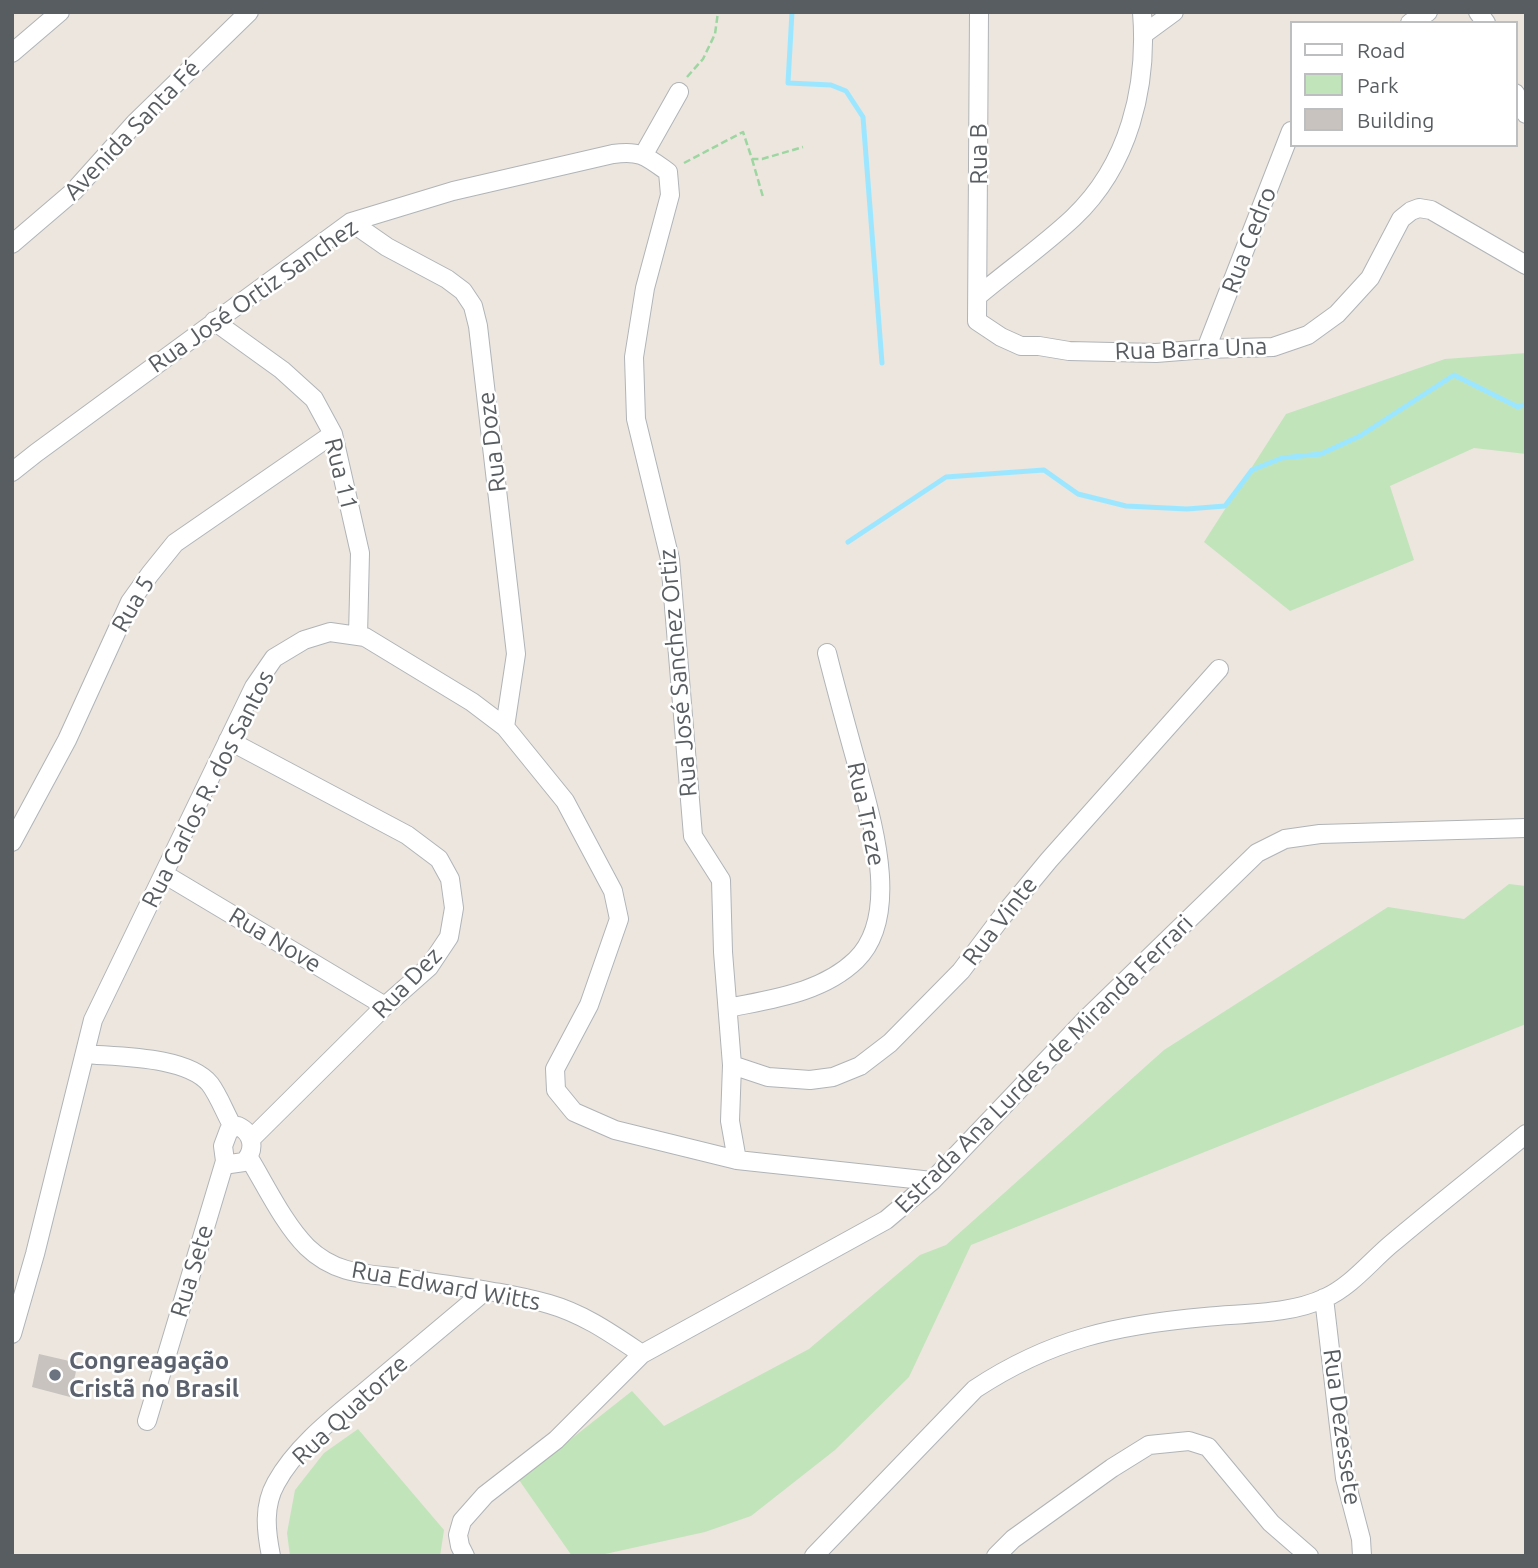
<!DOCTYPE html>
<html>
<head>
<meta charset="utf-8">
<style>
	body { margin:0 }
	#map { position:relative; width:1538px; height:1568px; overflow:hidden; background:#ece6df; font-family:Ubuntu,sans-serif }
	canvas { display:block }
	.frame { position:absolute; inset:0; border:14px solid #585d61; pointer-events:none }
	.legend { position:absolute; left:1290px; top:21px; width:228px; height:126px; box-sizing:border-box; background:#fff; border:2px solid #bcbec0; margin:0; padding:9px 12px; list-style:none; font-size:21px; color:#585d61 }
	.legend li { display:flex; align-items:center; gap:14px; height:35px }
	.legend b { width:35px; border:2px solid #bcbec0 }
</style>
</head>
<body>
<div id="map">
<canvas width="1538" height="1568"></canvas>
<div class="frame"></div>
<ul class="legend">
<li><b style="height:9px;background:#fff"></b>Road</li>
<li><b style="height:19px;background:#c2e4ba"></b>Park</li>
<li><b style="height:19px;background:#c8c3be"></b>Building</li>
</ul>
</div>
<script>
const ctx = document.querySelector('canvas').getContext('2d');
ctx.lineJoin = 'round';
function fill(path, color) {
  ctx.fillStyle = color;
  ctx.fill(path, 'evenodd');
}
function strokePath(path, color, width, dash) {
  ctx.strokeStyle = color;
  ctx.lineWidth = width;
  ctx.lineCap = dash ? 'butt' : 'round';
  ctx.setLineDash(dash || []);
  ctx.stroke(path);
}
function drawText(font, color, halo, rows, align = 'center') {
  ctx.font = font + ' Ubuntu,sans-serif';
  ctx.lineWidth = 5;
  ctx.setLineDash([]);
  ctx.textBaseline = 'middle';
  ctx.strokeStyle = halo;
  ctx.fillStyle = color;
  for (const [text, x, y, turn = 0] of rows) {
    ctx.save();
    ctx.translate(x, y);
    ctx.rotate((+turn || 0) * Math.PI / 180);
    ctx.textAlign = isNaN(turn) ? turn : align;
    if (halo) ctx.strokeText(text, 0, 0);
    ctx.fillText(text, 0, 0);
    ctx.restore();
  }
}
const green = new Path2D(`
	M1526 353V454L1474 448 1390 486 1414 560 1290 611 1204 542 1286 414 1445 359Z
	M1509 884 1526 886V1024L971 1245 909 1377 835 1450 751 1516 705 1532 596 1556H572L519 1480 632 1391 664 1426 809 1349 920 1255 946 1245 1164 1050 1388 907 1464 919Z
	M358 1429 444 1530 440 1556H290L287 1533 295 1490 324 1453Z`);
const stream = new Path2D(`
	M792 12 788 83 831 85 846 91 863 117 882 363
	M848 542 946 477 1044 470 1078 494 1126 506 1187 509 1225 506 1252 470 1282 458 1321 454 1360 436 1454 375 1518 407 1526 404`);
const building = new Path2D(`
	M39 1354 78 1363 70 1397 32 1387Z`);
const path = new Path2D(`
	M687 77 703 59 715 34 718 12
	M752 159 763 197
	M684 163 743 132 752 159H762L803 147`);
const minor = new Path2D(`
	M979 12 977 321 1001 337 1021 346H1039L1069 351 1156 353 1206 349 1273 347 1308 335 1337 314 1370 278 1401 219 1411 211 1419 208 1431 210 1526 265
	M1478 12 1486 23
	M1410 23 1428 12
	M1144 34 1174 12
	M12 53 60 12
	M1515 93 1526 114
	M644 154 679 92
	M351 222 387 247 447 279 463 291 473 306 478 326 516 654 505 727
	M12 244 74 191 135 123 249 12
	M978 296C1009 270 1043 246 1073 218 1129 165 1148 87 1142 12
	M214 321 282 370 314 399 333 434 360 553 358 636
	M1206 349 1291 131
	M12 472 36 453 351 222 453 191 613 154C640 150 646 156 668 172L670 195 645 288 634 357 636 419 670 559 693 836 721 880 723 952 732 1065 730 1121 737 1160
	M228 740 407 835 439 859 450 879 454 908 449 937 429 967 385 1006 251 1139
	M12 842 67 740 130 602 150 574 175 543 333 434
	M164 874 385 1006
	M728 1008C771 999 822 993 856 960 903 914 870 815 856 761 846 725 836 689 827 653
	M85 1054C118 1057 187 1056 210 1084 219 1096 225 1113 233 1127
	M732 1065 768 1077 810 1080 833 1077 860 1066 890 1043 961 971 1001 918 1049 860 1219 669
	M238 1126C253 1133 256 1150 244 1162L230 1164 225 1161 223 1146 229 1130Z
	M249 1158C266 1186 284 1224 307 1247 340 1279 376 1273 417 1280 461 1287 506 1292 549 1304 584 1314 612 1334 642 1354
	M1324 1298 1345 1478 1361 1539 1362 1556
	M12 1334 35 1254 93 1020 254 687 274 658 304 640 330 632 365 637 472 702 505 727 565 801 613 891 619 919 589 1005 555 1069 556 1090 574 1112 615 1130 737 1160 932 1181
	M147 1421 225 1161
	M271 1556C266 1531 263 1506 276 1483 298 1443 340 1413 374 1384 411 1353 448 1322 485 1291
	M465 1556 460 1546 458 1535 462 1521 485 1495 556 1440 642 1354 886 1220 932 1181 1086 1019 1257 853 1285 839 1320 834 1526 828
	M814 1556 975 1389C1051 1339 1116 1325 1205 1317 1243 1313 1289 1315 1325 1298 1351 1286 1369 1263 1390 1245 1435 1207 1481 1171 1526 1134
	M996 1556 1013 1539 1112 1468 1149 1445 1189 1441 1208 1447 1271 1523 1309 1556`);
const markers = [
	[55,1375,7,"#6b7280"]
];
const streetNames = [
	["Avenida Santa Fé",132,130,-46],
	["Rua B",979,154,-90],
	["Rua Cedro",1249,240,-69],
	["Rua José Ortiz Sanchez",253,296,-35],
	["Rua Barra Una",1191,349,-2],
	["Rua Doze",492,442,-97],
	["Rua 11",341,474,76],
	["Rua 5",133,604,-60],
	["Rua José Sanchez Ortiz",678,673,-95],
	["Rua Carlos R. dos Santos",208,789,-63],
	["Rua Treze",866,814,78],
	["Rua Vinte",1000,921,-52],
	["Rua Nove",275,940,31],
	["Rua Dez",407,983,-46],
	["Estrada Ana Lurdes de Miranda Ferrari",1044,1064,-45],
	["Rua Sete",192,1271,-73],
	["Rua Edward Witts",446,1286,10],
	["Rua Quatorze",350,1410,-43],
	["Rua Dezessete",1342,1427,82]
];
const worshipNames = [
	["Congreagação",69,1361],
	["Cristã no Brasil",69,1389]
];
fill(green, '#c2e4ba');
strokePath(stream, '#9ce7ff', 5);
fill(building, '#c8c3be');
strokePath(minor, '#b0b4b7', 20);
strokePath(path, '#9dd6a1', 2.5, [7, 3.5]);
strokePath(minor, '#fff', 18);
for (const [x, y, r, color] of markers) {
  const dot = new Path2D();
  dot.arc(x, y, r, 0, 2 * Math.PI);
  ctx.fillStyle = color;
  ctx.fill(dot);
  strokePath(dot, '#fff', 2.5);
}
drawText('24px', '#585d61', '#fff', streetNames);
drawText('bold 24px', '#5b616d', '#fff', worshipNames, 'left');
</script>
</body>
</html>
